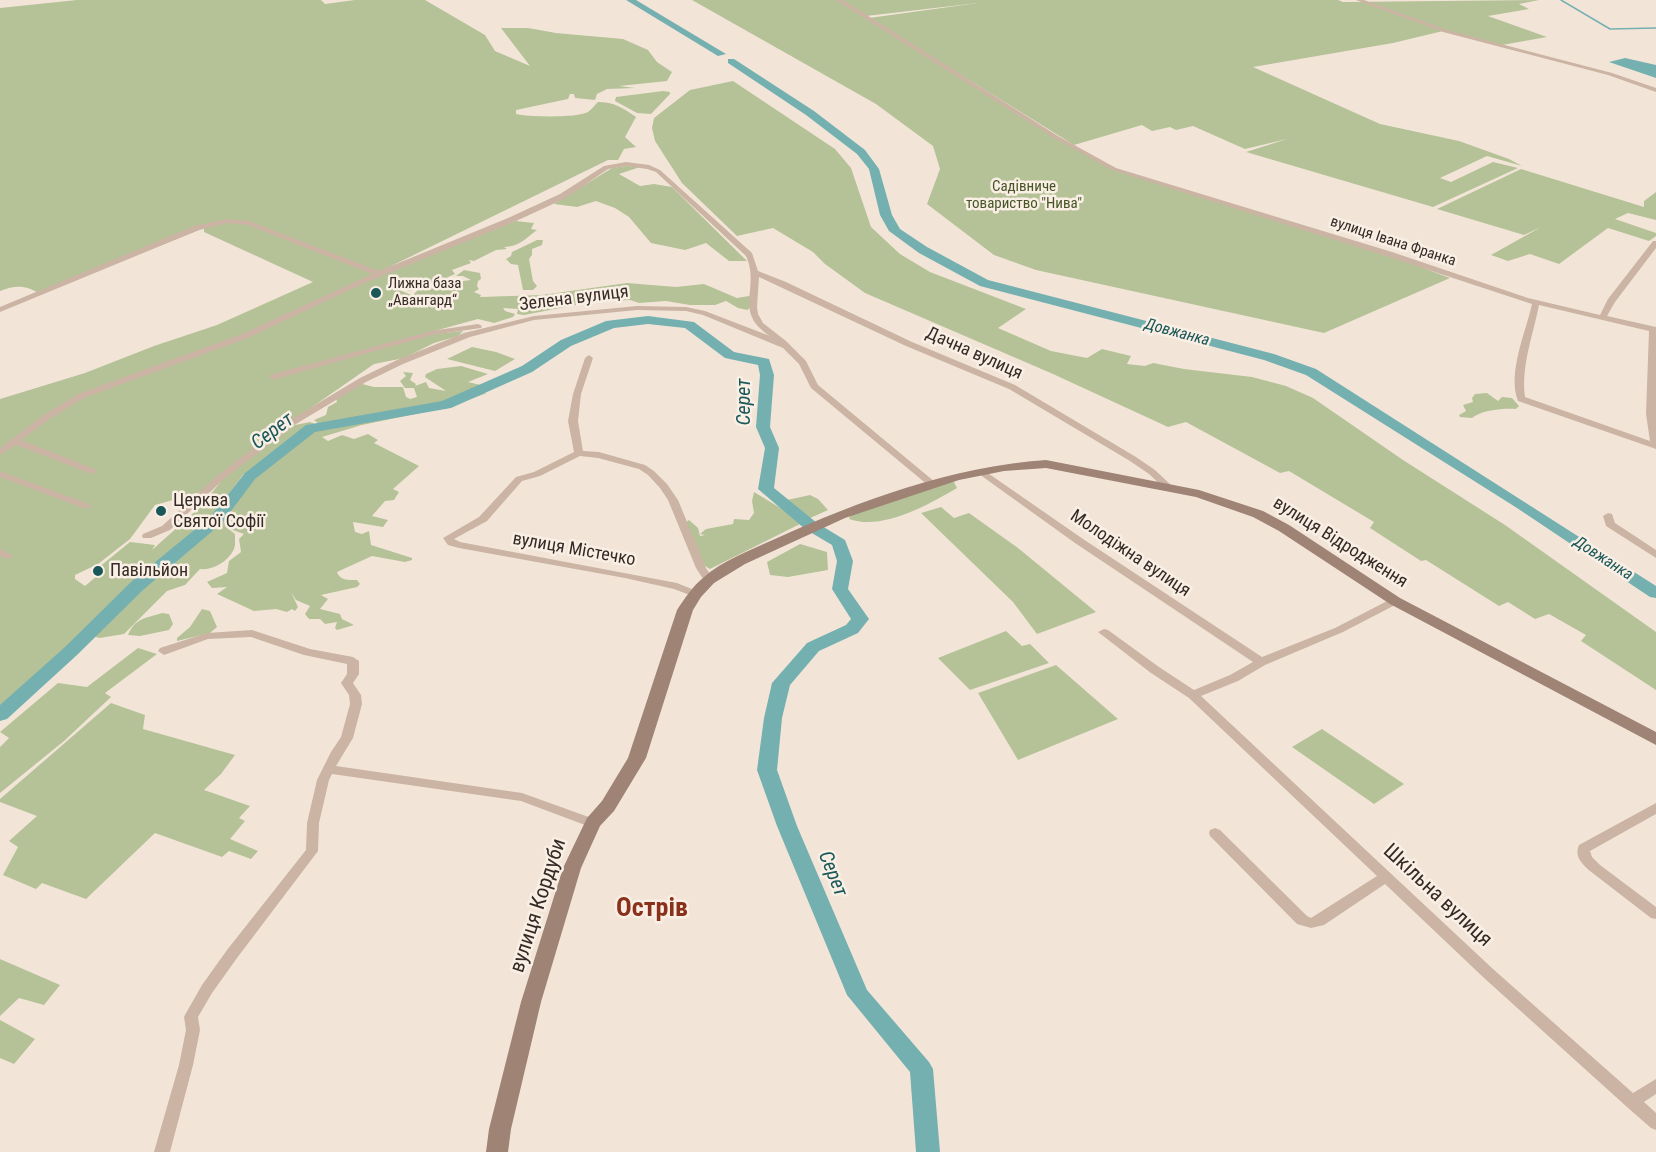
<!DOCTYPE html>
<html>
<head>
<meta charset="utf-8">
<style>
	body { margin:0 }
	canvas { display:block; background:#f2e5d8 }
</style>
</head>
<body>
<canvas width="1656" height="1152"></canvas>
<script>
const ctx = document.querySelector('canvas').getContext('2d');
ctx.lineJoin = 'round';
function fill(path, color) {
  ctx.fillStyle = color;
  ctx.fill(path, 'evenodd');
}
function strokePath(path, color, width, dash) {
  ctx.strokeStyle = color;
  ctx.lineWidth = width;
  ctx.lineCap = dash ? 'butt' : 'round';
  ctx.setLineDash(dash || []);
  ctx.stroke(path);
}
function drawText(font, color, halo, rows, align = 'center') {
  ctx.font = font + ' "Roboto Condensed",sans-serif';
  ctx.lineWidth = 5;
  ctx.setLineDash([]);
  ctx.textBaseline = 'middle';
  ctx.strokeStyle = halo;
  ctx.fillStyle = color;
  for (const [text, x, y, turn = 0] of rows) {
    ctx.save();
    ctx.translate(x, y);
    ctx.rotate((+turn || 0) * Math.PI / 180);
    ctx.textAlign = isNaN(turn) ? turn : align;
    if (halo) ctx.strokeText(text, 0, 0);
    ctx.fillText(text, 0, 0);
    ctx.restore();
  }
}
const green = new Path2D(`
	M77 0H321L325 4 355 0H425L485 35 495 51 530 66 501 28H528L556 33 623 39 648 50 657 62 672 72 667 81 619 86 635 88 607 89 597 94 595 100 575 98 574 94H570L568 99 516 110V114C529 117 577 118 588 112 591 110 595 105 598 102 614 102 623 108 636 117L625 137 636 147 624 149 618 160H608L377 273 508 224 516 221 534 223 531 229 537 230C526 238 519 247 504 247L507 249 496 250 474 261 469 260 471 263 452 270 455 274C440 281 426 285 410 291L388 285 420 299 414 294 419 289 438 288 449 290 463 281 471 280 463 276H456L464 270 480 273 481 279 478 281 477 286 479 289 474 292 481 295 480 297 542 295 627 283 676 287 704 284 737 298 749 296 753 298 754 305 747 310 738 308 726 301 715 305H690L666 301 639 303 630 300 591 302 524 315 517 314 518 309 503 308 505 311 515 314 513 317 494 323 478 319 369 349 425 335 463 331 458 336 434 343 404 358 374 364 266 439 201 492 155 505 130 539 98 564 75 575V579L85 586 104 570 98 568 130 542 155 545 152 550 199 508 228 473 295 425 310 422 315 424 301 431 296 440 310 432 336 424 447 404 478 393H487L449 407 362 425 322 437 328 441 342 435 354 439 368 434 378 440 374 443 419 466 393 489 399 492 394 500 385 501 372 516 388 520 383 527 353 522 355 532 362 534 369 531 371 545 412 558V560L405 562 372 556 337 572C340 581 349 580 357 580L360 584 357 587 321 595 328 599 320 609 340 614 342 619 354 625 337 630 335 628 337 622 325 624 320 619H309L305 614 310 606 296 600 291 592 298 607 295 611 292 609 287 612 276 609 254 611 217 594 227 587 212 588 207 582 227 573 229 561 241 552 239 539 244 534 227 528 237 510 225 526 235 534C235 538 235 541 235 545 233 559 213 571 200 569L185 585 167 591 124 634 100 638 92 636 91 629 107 616 117 612 143 581 115 601 20 695 0 708V399L85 373 154 346 217 325 313 282 204 232V228L40 294C26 285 16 285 0 291V8ZM293 441 252 473 222 507 225 512 218 520 145 579 177 548 194 539 243 475Z
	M692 0H837L1022 117 1112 169 1407 262 1450 278 1324 333 1036 270 994 255 927 204 940 169 933 146 876 104Z
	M841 0H1338L1343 2 1539 0 1519 4 1529 9 1488 16 1547 37 1502 45 1443 31 1393 43 1253 67 1380 124 1459 141 1509 159 1522 166 1487 156 1440 178 1451 182 1493 162 1518 168 1433 207 1246 152 1287 139 1245 149 1193 126 1176 130 1170 127 1152 131 1142 125 1074 145 869 18 978 3 866 16Z
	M733 81 835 149 851 168 871 227 900 254 930 272 1026 309 998 328 1051 351 1087 358 1102 349 1131 356 1127 364 1145 366 1153 363 1184 369 1252 377 1286 386 1313 398 1403 460 1505 525 1656 632V690L1581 641 1586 635 1549 614 1535 619 1508 602 1499 606 1426 560 1421 561 1370 528 1374 522 1289 471 1280 473 1186 422 1168 427 1053 374 865 293 825 264 813 252 773 228 737 236 682 183 655 141 652 128 654 118 690 90Z
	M663 91 670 92V94L651 114 637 113 615 101 616 97Z
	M626 166 640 167 619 174 640 186 654 184 672 187 747 261H729L706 243 685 250 651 243 629 217 615 208 596 201 577 207 554 204 612 168Z
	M1521 169 1644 207V201L1656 192V220L1628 213 1615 219 1656 233V236L1649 241 1608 228 1559 264 1530 254 1508 261 1491 255 1541 227 1524 235 1437 209Z
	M537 240H543L542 245 532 249V255L529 259 533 281 537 286 533 290H523L518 265 511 264 506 259 511 256 512 252Z
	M472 347 496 352 515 359 495 371 447 359Z
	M461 366 488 374 468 382 485 386 472 394 450 402 323 423 319 424 314 420 326 415 328 407 337 402 336 398 362 384 374 387H403L406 397 410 399 417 397 414 388H405L400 381 406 376 403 372 413 373 410 380 416 384 415 386 426 382 429 388 446 391 425 377 426 374 437 369Z
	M1487 393 1498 401 1502 397 1512 398 1519 406 1516 409C1505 408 1481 410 1472 418L1460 417 1459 415 1466 411 1463 405 1473 402 1472 398 1475 394Z
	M942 480 954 482 957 488C928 505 882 531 849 519L851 513Z
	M754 492 797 518 802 523 710 569 705 566 685 523 689 520 698 528 700 536 705 535 700 534 706 529 733 524 734 519 749 520 754 513 752 501Z
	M810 495 818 499 828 510 808 519 796 512 787 500Z
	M941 507 954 518 969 513 1018 548 1096 612 1037 634 1013 602 921 513Z
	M800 544 827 552 828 570 788 577 770 575 767 562Z
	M202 609 210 611 217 627 210 633 177 641V638L190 627Z
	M162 613 169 614 173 624 169 630 140 636 128 635C135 618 146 618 162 613Z
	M1006 631 1022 646 1030 644 1049 663 970 690 938 658Z
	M138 648 157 654 105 693 111 697 64 741 0 793V747L9 738 0 732 58 683 87 687Z
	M1056 665 1118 719 1018 760 978 693Z
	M111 703 145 715 143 729 235 755 221 774 204 790 250 806 239 818 245 821 230 839 258 851 251 859 229 851 222 857 155 833 86 899 42 883 36 889 3 875 18 847 9 841 37 816 0 802V799Z
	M1322 729 1404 784 1374 804 1292 747Z
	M0 959 60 985 44 1005 19 998 0 1016Z
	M0 1020 35 1039 14 1064 0 1058Z`);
const water = new Path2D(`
	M1625 58 1656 65V78L1609 62Z`);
const stream = new Path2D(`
	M1561 0 1610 29 1656 28`);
const river = new Path2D(`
	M626 0H636L726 54 718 56Z
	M728 59H734L814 111 865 150 879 169 892 215 900 229 927 247 988 280 1274 354 1316 369 1656 586V598L1650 597 1517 508 1306 375 1264 360 980 286 919 253 889 231 880 215 869 169 857 154 806 115 728 63Z
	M648 316 694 322 734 352 769 359 774 375 770 427 779 448 774 488 817 523 845 540 853 561 848 589 869 619 858 633 819 651 790 685 782 718 777 770 797 826 867 990 929 1062 933 1069 940 1152H916L910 1072 847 995 777 826 757 770 764 718 772 683 807 643 846 625 851 619 832 589 837 561 832 545 805 529 758 489 765 448 756 427 760 375 758 365 725 358 685 328 648 324 614 328 571 346 532 372 451 408 315 432 255 479 222 523 143 590 77 655 7 719 0 721V705L65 647 131 582 210 517 245 473 306 425 442 401 522 366 561 340 606 321Z`);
const street = new Path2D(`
	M836 0H843L1058 136 1116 168 1392 252 1528 298 1600 315 1608 299 1653 241H1656V248L1615 302 1607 316 1656 327V449L1518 401C1507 373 1526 332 1532 304L1386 256 1112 170 1054 138ZM1539 305 1649 331 1646 414 1650 441 1525 397C1521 365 1533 336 1539 305Z
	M1356 0H1364L1447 30 1612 73 1656 88V92L1608 75 1443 32Z
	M626 162 649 165 660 170 752 253 758 271 786 282 912 342 1015 385 1136 457 1155 470 1172 486 1170 488H1164L1149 474 1130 461 1009 389 906 346 759 277 757 307 758 314 763 323 786 341 806 361 818 385 935 482 937 484 935 486H929L811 388 799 364 783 348 703 315 686 311 637 310 534 320 470 337 403 364 366 382 296 424 224 479 170 530 151 538H143L142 536 143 534 162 526 218 475 290 420 360 378 397 360 464 333 534 316 637 306 686 307 705 311 770 336C732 311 761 289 746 256L656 172 647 169 626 166 608 169 566 198 514 222 360 285 248 338 84 398 48 420 21 440 95 469 97 471 95 473H89L16 445 0 455V448L42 416 78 394 242 334 372 274 248 225 227 223 199 230 0 312V307L194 226 227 219 249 221 379 271 508 218 560 194 604 166Z
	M478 324 482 326 481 328 432 335 276 379 273 380 269 377 270 375 431 331Z
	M589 355 593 358 581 394 578 421 583 451 599 452 645 465 654 471 667 484 678 500 706 568 714 580 713 582H705L696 568 668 500 660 488 648 475 639 469 598 458 580 456 540 476 522 481 487 521 454 539 460 542 677 583 699 592 700 594 699 596 695 597 674 589 625 578 459 548 448 545 443 538 479 517 516 477 534 472 574 452 568 421 573 394 585 358Z
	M982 469 1083 539 1262 657 1335 628 1391 599H1399L1400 601 1399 603 1343 632 1265 665 1238 681 1201 696 1493 969 1633 1093 1656 1079V1094L1644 1102 1656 1113V1130L1651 1128 1627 1107 1483 977 1385 884 1324 925 1311 928 1297 924 1210 836 1209 833 1210 830 1215 828 1220 830 1307 916 1311 918 1377 876 1189 698 1151 673 1098 632 1104 629 1108 630 1159 667 1194 690 1230 675 1253 662 1075 543 979 474 977 472 979 470Z
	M0 471 89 504 91 506 89 508H83L0 477Z
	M1608 513 1612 514 1615 523 1656 550V558L1606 526 1603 516Z
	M0 549 13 556 8 559 0 556Z
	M252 630 310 649 353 657 359 661V674L353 683 361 695 362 704 353 738 336 766 522 793 597 820 599 823 597 826 593 828 521 801 332 774 329 780 319 823 318 851 237 958 212 993 198 1017 200 1030 193 1065 170 1152H154L179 1065 186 1030 184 1017 186 1013 202 985 227 950 306 850 307 823 317 780 331 752 341 737 350 704 349 695 341 683 347 674V664L304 655 251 637 208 639 164 655 158 651 160 648 207 633Z
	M1656 803V814L1590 851 1592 857 1600 865 1656 907V919L1651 918 1590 871C1582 864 1574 856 1579 845Z`);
const secondary = new Path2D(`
	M1046 460 1199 490 1263 511 1289 525 1400 598 1656 732V745L1390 604 1279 531 1253 517 1196 497 1046 468 1004 471 959 480 845 518 745 564 714 583 701 597 693 610 646 758 614 811 600 826 581 868 541 1002 511 1129 508 1152H486L489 1129 521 1002 563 868 587 818 602 801 628 758 677 610C685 598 692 587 703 578 723 560 751 550 775 539 861 500 951 467 1046 460Z`);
const markers = [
	[376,293,6,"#195759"],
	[161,511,6,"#195759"],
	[98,571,6,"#195759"]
];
const farParknames = [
	["Садівниче",1024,187],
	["товариство \"Нива\"",1024,204]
];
const farStreetnames = [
	["вулиця Івана Франка",1393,242,18]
];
const farPoinames = [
	["Лижна база",388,284],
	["„Авангард“",388,301]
];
const farWaternames = [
	["Довжанка",1177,333,15],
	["Довжанка",1603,559,33]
];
const streetNames = [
	["Зелена вулиця",574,299,-7],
	["Дачна вулиця",974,354,24],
	["вулиця Відродження",1340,543,32],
	["вулиця Містечко",574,550,10],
	["Молодіжна вулиця",1130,554,34]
];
const poiNames = [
	["Церква",173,501],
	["Святої Софії",173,522],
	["Павільйон",110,571]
];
const waterNames = [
	["Серет",745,402,-90],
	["Серет",273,432,-37],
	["Серет",832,874,68]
];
const nearStreetnames = [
	["Шкільна вулиця",1437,896,43],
	["вулиця Кордуби",539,906,-72]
];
const nearQuarternames = [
	["Острів",652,909]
];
fill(green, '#b5c297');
fill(water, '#75b0b1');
strokePath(stream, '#75b0b1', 1.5);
fill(river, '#75b0b1');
fill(street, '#cbb4a3');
fill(secondary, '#9f8375');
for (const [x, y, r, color] of markers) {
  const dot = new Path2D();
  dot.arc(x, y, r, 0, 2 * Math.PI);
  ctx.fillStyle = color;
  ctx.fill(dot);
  strokePath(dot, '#faefe4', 2);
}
drawText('15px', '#465528', '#faefe4', farParknames);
drawText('15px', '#362a26', '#faefe4', farStreetnames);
drawText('15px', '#362a26', '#faefe4', farPoinames, 'left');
drawText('italic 16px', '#195759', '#faefe4', farWaternames);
drawText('18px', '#362a26', '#faefe4', streetNames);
drawText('18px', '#362a26', '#faefe4', poiNames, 'left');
drawText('italic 20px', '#195759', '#faefe4', waterNames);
drawText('21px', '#362a26', '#faefe4', nearStreetnames);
drawText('bold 26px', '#89311a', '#faefe4', nearQuarternames);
</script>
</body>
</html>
